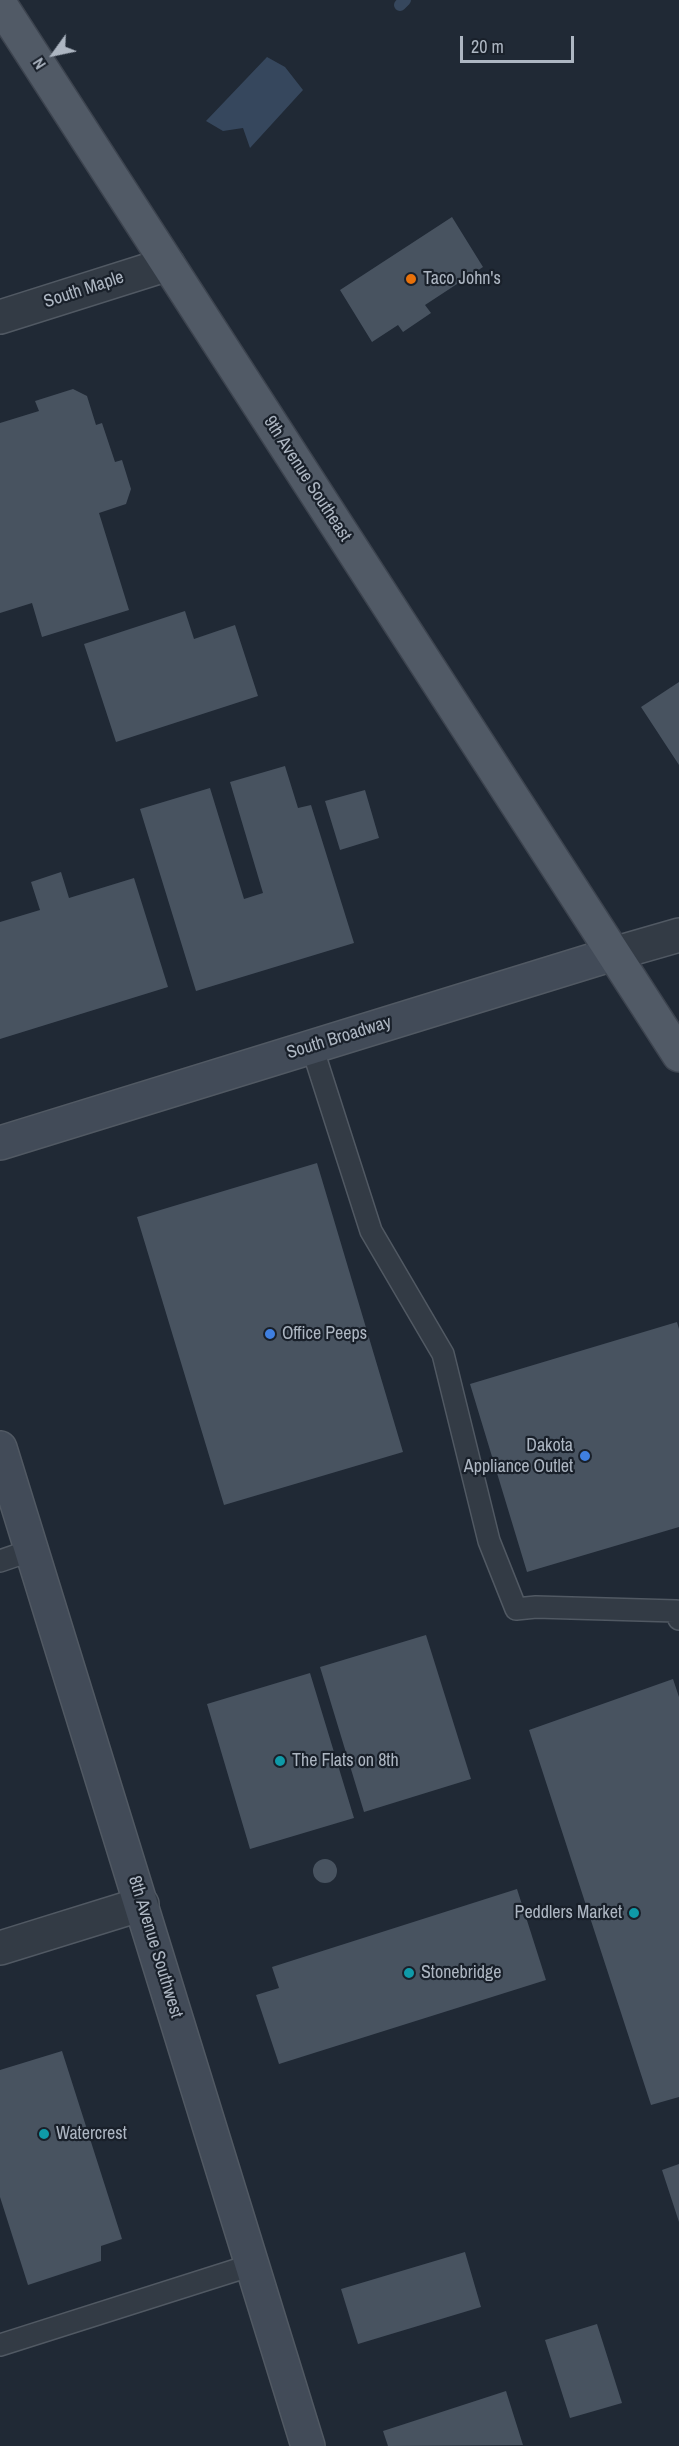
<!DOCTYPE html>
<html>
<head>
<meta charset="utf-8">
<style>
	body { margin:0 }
	#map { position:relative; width:679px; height:2446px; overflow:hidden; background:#202935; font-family:"Archivo Narrow",sans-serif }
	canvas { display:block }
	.north { position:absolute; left:24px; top:24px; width:60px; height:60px; -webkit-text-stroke:4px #19202a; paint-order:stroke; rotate:237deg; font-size:16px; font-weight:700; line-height:24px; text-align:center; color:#adb6c2 }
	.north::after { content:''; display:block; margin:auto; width:21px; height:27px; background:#adb6c2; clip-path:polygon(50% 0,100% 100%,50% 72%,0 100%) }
	.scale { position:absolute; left:460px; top:36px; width:114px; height:27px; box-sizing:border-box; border:3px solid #adb6c2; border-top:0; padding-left:8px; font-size:18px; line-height:21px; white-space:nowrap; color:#adb6c2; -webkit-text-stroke:4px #19202a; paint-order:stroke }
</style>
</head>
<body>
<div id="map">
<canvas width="679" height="2446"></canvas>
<div class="north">N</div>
<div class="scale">20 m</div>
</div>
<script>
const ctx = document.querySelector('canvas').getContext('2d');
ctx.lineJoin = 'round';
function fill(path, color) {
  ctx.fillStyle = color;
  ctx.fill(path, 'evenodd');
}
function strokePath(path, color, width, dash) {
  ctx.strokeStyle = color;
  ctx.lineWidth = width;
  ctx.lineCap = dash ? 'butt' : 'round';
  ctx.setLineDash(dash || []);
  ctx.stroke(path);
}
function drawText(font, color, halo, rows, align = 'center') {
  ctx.font = font + ' "Archivo Narrow",sans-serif';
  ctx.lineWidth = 4.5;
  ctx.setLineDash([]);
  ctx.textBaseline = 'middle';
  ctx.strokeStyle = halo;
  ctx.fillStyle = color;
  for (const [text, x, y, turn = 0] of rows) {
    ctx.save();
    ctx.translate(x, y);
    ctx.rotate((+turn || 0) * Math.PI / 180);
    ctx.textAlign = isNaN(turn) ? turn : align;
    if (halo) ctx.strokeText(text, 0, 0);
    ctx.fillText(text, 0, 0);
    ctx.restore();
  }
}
const water = new Path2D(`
	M267 57 285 67 303 90 250 148 243 128 223 131 206 121Z`);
const stream = new Path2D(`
	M400 5 405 0`);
const building = new Path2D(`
	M452 217 483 267 425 305 431 313 403 332 398 325 372 342 340 290Z
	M73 389 87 396 96 425 102 423 115 462 122 460 131 489 126 504 99 513 129 610 42 637 32 603 0 613V423L39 411 35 401Z
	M185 611 194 639 235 625 258 696 116 742 84 644Z
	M679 682V765L641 707Z
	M285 766 298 808 311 805 354 943 196 991 140 809 210 788 244 899 263 893 230 782Z
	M365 790 379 838 340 850 325 801Z
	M61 872 69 898 134 878 168 987 0 1039V922L40 910 31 882Z
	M317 1163 403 1452 224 1505 137 1217Z
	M677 1322 679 1329V1527L527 1572 470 1384Z
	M426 1635 471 1779 364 1812 320 1667Z
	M310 1673 354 1818 250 1849 207 1704Z
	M673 1679 679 1697V2097L651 2105 529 1730Z
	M313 1871a12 12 0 1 1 24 0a12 12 0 1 1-24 0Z
	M517 1889 546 1980 279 2064 256 1995 279 1988 272 1967Z
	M62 2051 122 2239 101 2246V2261L28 2285 0 2197V2070Z
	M679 2164V2222L662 2170Z
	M465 2252 481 2307 358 2344 341 2289Z
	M597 2324 622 2403 570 2418 545 2340Z
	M506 2391 523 2445 388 2446 383 2431Z`);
const lane = new Path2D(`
	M312 1047 371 1231 443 1354 489 1541 516 1609 536 1607 676 1611 679 1619
	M0 1561 32 1550
	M0 2345 252 2265`);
const street = new Path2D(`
	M0 317 168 264
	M613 954 679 935
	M0 1948 142 1904`);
const secondary = new Path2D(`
	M0 1143 613 954
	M0 1448 308 2446`);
const primary = new Path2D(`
	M0 4 679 1055`);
const markers = [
	[411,279,6,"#e8710a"],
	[270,1334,6,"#3f7fe0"],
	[585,1456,6,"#3f7fe0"],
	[280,1761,6,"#0f9aa8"],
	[634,1913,6,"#0f9aa8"],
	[409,1973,6,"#0f9aa8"],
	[44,2134,6,"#0f9aa8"]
];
const poiNames = [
	["Taco John's",423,279],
	["Office Peeps",282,1334],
	["Dakota",573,1446,"right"],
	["Appliance Outlet",573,1467,"right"],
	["The Flats on 8th",292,1761],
	["Peddlers Market",622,1913,"right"],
	["Stonebridge",421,1973],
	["Watercrest",56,2134]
];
const streetNames = [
	["South Maple",84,290,-18],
	["9th Avenue Southeast",307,479,57],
	["South Broadway",339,1038,-17],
	["8th Avenue Southwest",155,1947,73]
];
fill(water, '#36475d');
strokePath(stream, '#36475d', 12);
fill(building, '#485360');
strokePath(lane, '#515963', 24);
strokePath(street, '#515963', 36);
strokePath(secondary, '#515963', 36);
strokePath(primary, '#3d444f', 36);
strokePath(lane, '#333b45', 21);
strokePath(street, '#333b45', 33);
strokePath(secondary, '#424b58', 33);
strokePath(primary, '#515a66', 33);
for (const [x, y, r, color] of markers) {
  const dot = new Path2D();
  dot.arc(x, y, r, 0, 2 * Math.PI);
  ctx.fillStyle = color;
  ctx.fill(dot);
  strokePath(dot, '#19202a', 2);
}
drawText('18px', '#adb6c2', '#19202a', poiNames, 'left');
drawText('18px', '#adb6c2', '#19202a', streetNames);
</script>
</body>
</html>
